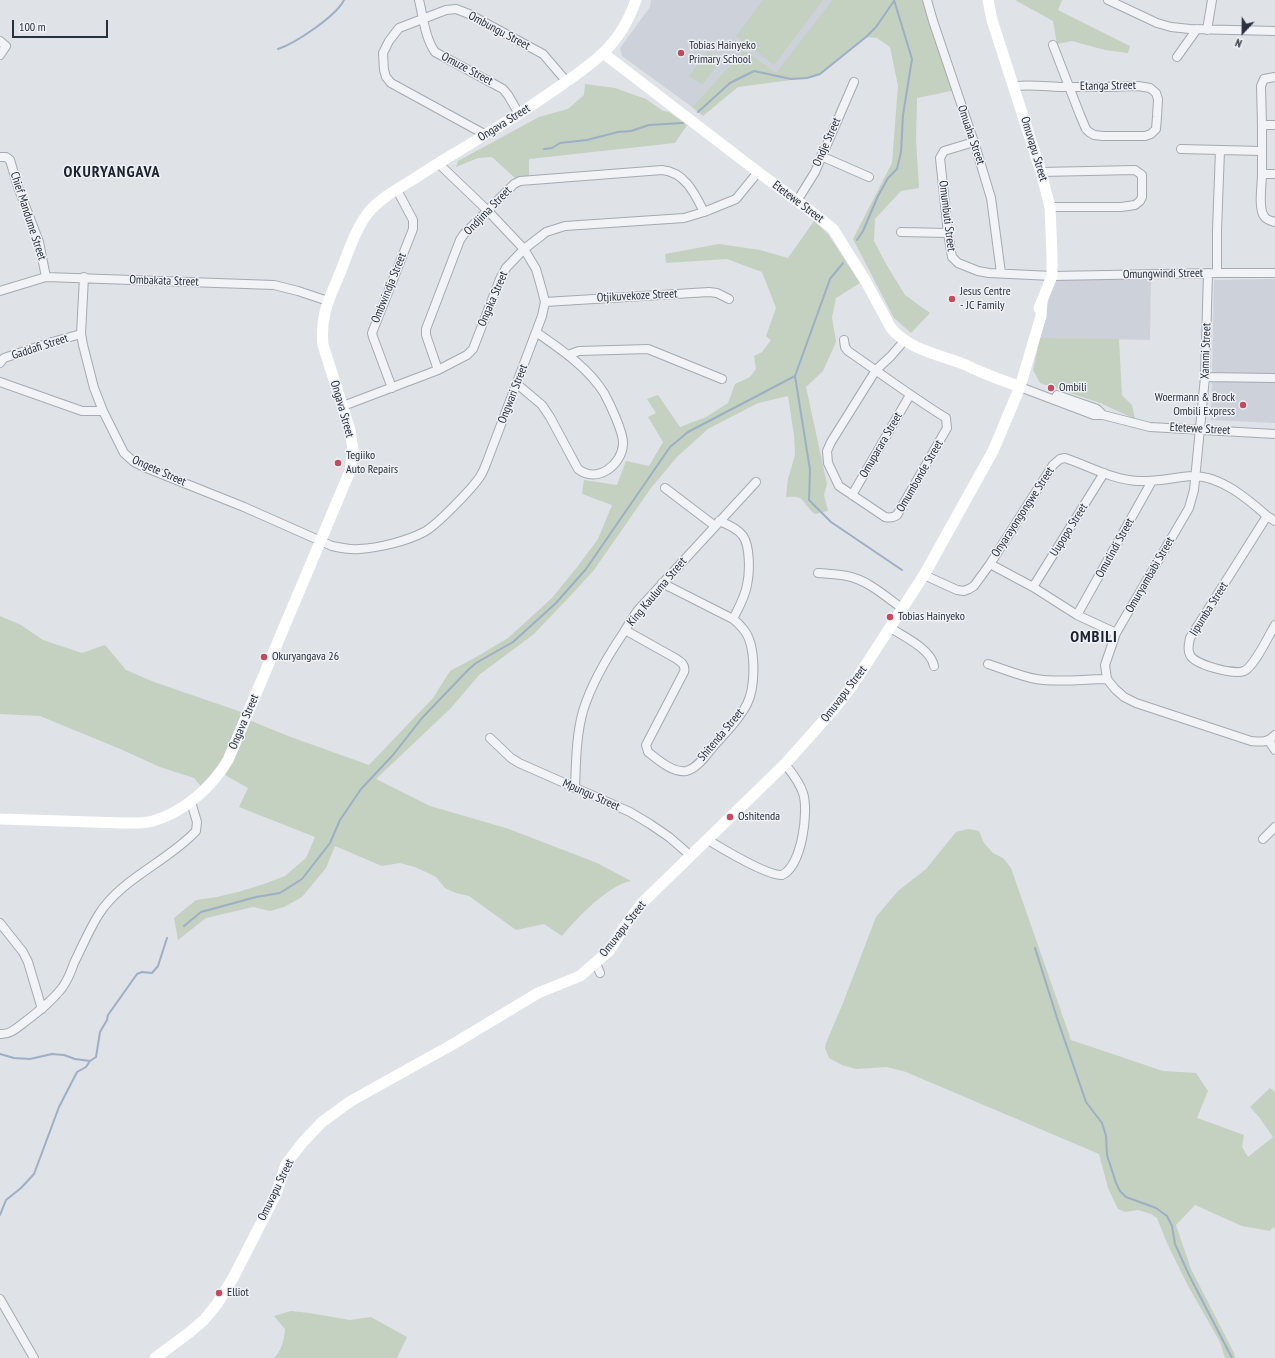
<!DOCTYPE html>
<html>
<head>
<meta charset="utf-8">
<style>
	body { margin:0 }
	#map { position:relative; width:1275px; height:1358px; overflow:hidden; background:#dfe2e7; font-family:"PT Sans Narrow",sans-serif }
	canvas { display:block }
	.north { position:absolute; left:1223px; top:12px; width:40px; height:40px; -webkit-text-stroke:3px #eef1f5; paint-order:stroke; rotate:202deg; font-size:11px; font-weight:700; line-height:16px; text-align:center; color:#29303d }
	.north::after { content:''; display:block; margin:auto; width:14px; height:18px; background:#29303d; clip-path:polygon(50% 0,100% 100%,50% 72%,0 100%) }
	.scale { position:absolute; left:12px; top:20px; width:96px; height:18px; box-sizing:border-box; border:2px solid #29303d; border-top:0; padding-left:5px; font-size:12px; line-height:14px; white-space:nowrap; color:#29303d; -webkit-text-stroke:3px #eef1f5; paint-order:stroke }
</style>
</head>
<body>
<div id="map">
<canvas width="1275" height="1358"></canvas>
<div class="north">N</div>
<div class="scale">100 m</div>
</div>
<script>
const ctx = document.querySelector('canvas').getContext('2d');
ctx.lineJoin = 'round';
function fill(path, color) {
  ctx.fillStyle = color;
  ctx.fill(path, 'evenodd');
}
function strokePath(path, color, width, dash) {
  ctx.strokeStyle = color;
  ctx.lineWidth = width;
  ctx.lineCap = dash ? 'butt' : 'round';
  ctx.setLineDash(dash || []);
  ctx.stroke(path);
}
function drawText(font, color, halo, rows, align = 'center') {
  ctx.font = font + ' "PT Sans Narrow",sans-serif';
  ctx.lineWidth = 3;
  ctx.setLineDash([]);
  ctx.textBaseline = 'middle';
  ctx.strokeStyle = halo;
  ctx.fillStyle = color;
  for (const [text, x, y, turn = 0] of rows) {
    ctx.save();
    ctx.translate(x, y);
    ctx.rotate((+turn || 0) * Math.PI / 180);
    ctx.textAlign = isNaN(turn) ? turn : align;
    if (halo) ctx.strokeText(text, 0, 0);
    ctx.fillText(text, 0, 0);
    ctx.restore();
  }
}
const built = new Path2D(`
	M651 0H832L776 74 744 50 692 107 622 56 620 48 650 7Z
	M1053 276H1151L1150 340 1040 338Z
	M1275 279V423L1211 420 1214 280Z`);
const green = new Path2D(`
	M763 0H823L774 65 736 36Z
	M832 0H927L956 90 917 98 916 140 919 188 901 191 875 219 874 241 886 264 905 295 930 313 911 333 894 318 853 239 892 163 898 86 890 47 877 38 866 37 820 74 807 78 738 87 703 116 692 107 744 50 776 73Z
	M1015 0H1062L1058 10 1130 46 1128 53 1105 50 1072 41 1057 44 1053 21Z
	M708 51 720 60 702 85 689 76Z
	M585 84 615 88 646 99 663 111 669 112 687 125 675 143 529 159V177L516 179 492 157 478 158 456 167 458 161 539 117 568 109 584 95Z
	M814 221 828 234 860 283 836 298 832 317 836 342 823 371 806 387 827 484 824 495 828 511 815 514C801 503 807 495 786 497L788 479 795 455 794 435 788 396 758 403 708 429 677 457 651 488 594 570 573 593 534 634 479 675 451 708 376 779 430 806 509 829 597 863 631 881C608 885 577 918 562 936L544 924 516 930 469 896 456 893 445 888 436 877 428 873 415 867 400 863 382 866 335 846 326 868 302 897 284 907 270 911 253 907 206 918 178 940 174 918 196 900 217 897 238 892 264 884 285 876 306 858 315 837 239 807 248 788 225 775 249 720 288 736 369 765 433 698 450 671 478 656 508 638 552 598 578 566 598 539 612 505 582 494 584 480 617 485 626 461 649 466 663 442 648 417 656 413 647 399 658 395 680 427 706 417 728 403 735 384 750 377 756 369 754 356 762 352 771 340 766 336 776 308 762 272 727 259 666 263 665 254 719 244 760 250 788 258Z
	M1040 338 1119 339 1122 395 1132 405 1135 419 1100 403 1040 383 1033 370Z
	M0 616 21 625 43 640 82 653 105 645 126 670 154 682 247 714 228 760 204 790 194 778 160 767 118 748 40 716 0 714Z
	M969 829 979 831 984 843 993 853 1003 858 1011 868 1071 1040 1163 1071 1196 1073 1208 1091 1197 1118 1244 1135 1242 1147 1248 1157 1273 1137 1259 1117 1250 1107 1270 1088 1275 1092V1229L1273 1227 1270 1231 1242 1226 1195 1205 1176 1225 1191 1269 1234 1353 1235 1357 1234 1358H1225L1220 1342 1187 1284 1167 1243 1157 1218 1151 1214 1138 1210 1125 1212 1118 1209 1108 1188 1099 1154 906 1072 887 1067 856 1069 842 1065 829 1058 825 1048 826 1043 843 1003 876 917 898 891 926 869 956 832Z
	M291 1311 309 1313 350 1320 371 1317 407 1337 397 1358H274C282 1350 284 1340 285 1329L274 1316Z`);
const stream = new Path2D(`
	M278 49C296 43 336 16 344 0
	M698 112 730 83 754 71 791 79 807 78 820 74 866 37 876 27 894 1
	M544 149 552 148 560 143 587 140 618 132 631 131 649 125 683 123
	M857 240 863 231 878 196 888 178 897 169 901 152 903 115 912 59 894 0
	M843 263 830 279 795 376 810 470 809 500 831 522 902 570
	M184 926 201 912 256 897 280 893 302 879 330 843 340 820 361 789 393 755 422 718 468 670 476 663 513 642 556 603 586 569 670 447 688 432 795 376
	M1035 948 1058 1021 1086 1102 1102 1123 1106 1136 1107 1155 1116 1183 1120 1191 1126 1197 1156 1208 1167 1216 1172 1226 1175 1244 1189 1275 1232 1358
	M0 1054 14 1058 30 1059 52 1054 64 1055 75 1059 90 1061
	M0 1215 6 1200 21 1188 34 1174 59 1107 77 1072 86 1067 90 1061 96 1057 100 1032 107 1020 108 1015 137 974 142 972 152 973 158 966 167 938`);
const street = new Path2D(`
	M419 0C423 16 425 38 435 52L503 89 508 95 519 114
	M927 0 933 21 974 142 991 198 1001 273
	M1108 0 1157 23 1171 27 1190 29 1275 31
	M1207 30 1212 0
	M0 41 6 46 0 55
	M1177 57 1197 29
	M1275 77 1264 79 1261 86 1262 125H1275
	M1014 86C1033 84 1050 87 1069 87H1106L1138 86 1150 88 1156 93 1158 99 1157 117 1156 129 1151 134 1145 136H1103L1094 135 1089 132 1086 129 1080 115 1053 45
	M1262 125V174
	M486 135 391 83 386 77 384 70 383 53 389 41 399 28 446 10 456 9 469 14 543 54 567 82
	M974 142 944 151 940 158 948 233 952 257 958 263 978 271 989 273 1052 276 1217 273H1275
	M1181 149 1261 151
	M821 156 869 177
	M0 157H6L10 160 18 187 39 242 46 277
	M1041 172 1135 170 1142 175V197L1140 201 1135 205 1121 207H1050
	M1275 174H1262C1262 184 1258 208 1264 216 1266 220 1271 221 1275 222
	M797 201 815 172 854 82
	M901 232 948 233
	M1208 273 1205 377 1194 490 1189 508 1116 633 1105 665 1107 679 1115 689 1124 697 1136 703 1251 741C1262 742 1267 743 1275 735
	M1217 273V230L1220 150
	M84 277 81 334 83 345 94 388 103 411 124 453 134 462 144 467 244 507 332 546C341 548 350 550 359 549 379 548 407 541 424 532 436 526 474 487 481 475 484 470 486 464 488 459L542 316 545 302 542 290 536 269 524 249 488 211 438 163
	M0 291 46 277 274 285 298 291 328 301
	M545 302 709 292 717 293 729 299
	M844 340 845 347 848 351C880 373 912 397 946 418L947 428 897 515C893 518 890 518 885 517L839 486 828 463 827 451 831 442 876 370 891 356 904 341
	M568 355 579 351 648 349 722 379
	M0 363 4 358 52 342 81 334
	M438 370 426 335V329L460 240 464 234 514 184 520 181 662 170C685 172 695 194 704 212
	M1205 377 1275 378
	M0 382 82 411H103
	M517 384 542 405 550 417 578 469C597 484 622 465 623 444 624 433 609 402 604 393 588 367 560 349 536 332
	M1020 387 1094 415H1103L1150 427 1275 434
	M392 388 373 337 372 333 413 229V220L397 190
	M1057 395 1097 409 1103 415
	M343 406 438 370 467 355 473 349 500 279 506 268 524 249 541 236 546 232 565 226 684 218 704 212 736 199 758 172
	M665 488 715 526
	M852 495 910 395
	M719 521C727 524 738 529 743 536 750 546 750 572 747 585 745 597 738 609 733 619
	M1275 521 1267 516 1190 638C1189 643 1187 650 1190 655 1195 665 1234 675 1244 671 1254 667 1269 635 1275 625
	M990 564 1033 587 1077 615 1116 633
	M818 573C828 574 838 574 847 576 868 580 886 597 903 609
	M924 575 957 590 964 591 969 589 974 586 990 564 1053 465 1060 459 1065 458C1089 466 1113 480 1138 481 1157 482 1175 477 1193 476 1221 476 1248 499 1267 516
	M1033 587 1104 473
	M1077 615 1152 481
	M891 628C904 637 931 649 934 666
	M625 630 675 658C681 662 686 665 684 672L646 745 648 752C658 760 673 773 686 771 697 769 706 755 713 747 725 733 739 720 747 704 756 686 756 645 744 630 741 626 737 622 733 619L662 583
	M988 664C1004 669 1020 676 1036 679 1060 683 1083 679 1107 679
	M490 738 511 758 519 763 630 812 650 824 669 837 691 856
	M1269 741 1275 750
	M575 788C576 763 576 736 583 711 592 682 607 657 624 632 629 624 633 616 639 609L756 482
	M1263 839 1275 827
	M708 840C723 849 767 876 782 875 802 866 809 811 803 793 799 781 792 773 785 764
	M0 923 23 952 28 962 42 1009
	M596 963 600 973
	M0 1034C10 1035 18 1027 26 1021 39 1011 52 1001 62 988 67 981 71 972 74 963 82 947 89 930 99 914 122 878 167 862 196 831L197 822 191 802
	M0 1299 34 1358`);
const secondary = new Path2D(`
	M988 0 992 20 1041 172 1050 207 1052 256V276L1039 308
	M603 53 758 172 817 216 833 229 865 280 891 328C909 350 941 355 966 365 969 366 973 369 977 370 991 377 1006 381 1020 387
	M0 819 123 823C133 823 143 824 153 821 184 812 212 787 228 760L350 471 353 450 350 430 323 345C320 315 329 299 340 273 348 253 355 230 368 213 380 198 401 187 417 177 439 162 463 149 486 134 507 122 527 109 547 95 566 82 586 69 603 53 618 39 629 20 636 0
	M155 1358 190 1332 204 1320 217 1304 233 1278 276 1194 286 1164 303 1142 322 1122 351 1101 455 1043 538 993 580 976 610 950 624 927 642 903 785 764 834 709 852 686 924 575 993 451 1020 387 1041 316 1042 301`);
const markers = [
	[681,53,4,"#c54b5c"],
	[952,299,4,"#c54b5c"],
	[1051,388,4,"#c54b5c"],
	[1243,405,4,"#c54b5c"],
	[338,463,4,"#c54b5c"],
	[890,617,4,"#c54b5c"],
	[264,657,4,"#c54b5c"],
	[730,817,4,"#c54b5c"],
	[219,1293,4,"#c54b5c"]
];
const streetNames = [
	["Ombungu Street",499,31,28],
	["Omuze Street",467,69,28],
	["Etanga Street",1108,86,-1],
	["Ongava Street",504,123,-32],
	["Omuaha Street",971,135,71],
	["Ondje Street",827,142,-66],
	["Omuvapu Street",1034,149,73],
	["Etetewe Street",798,202,37],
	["Ondjima Street",488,211,-46],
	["Chief Mandume Street",28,216,72],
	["Omumbuti Street",947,216,83],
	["Omungwindi Street",1163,274,-1],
	["Ombakata Street",164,281,2],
	["Ombwindja Street",389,288,-68],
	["Otjikuvekoze Street",637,296,-3],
	["Ongaka Street",493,299,-67],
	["Gaddafi Street",40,347,-18],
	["Xammi Street",1206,351,-88],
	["Ongwari Street",513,394,-69],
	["Ongava Street",342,409,74],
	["Etetewe Street",1200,429,3],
	["Omuparara Street",881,445,-60],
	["Ongete Street",159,471,24],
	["Omumbonde Street",920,476,-60],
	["Onyarayongongwe Street",1023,512,-57],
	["Uupopo Street",1069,530,-58],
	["Omutindi Street",1115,548,-61],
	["Omuryambabi Street",1150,575,-60],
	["King Kauluma Street",657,592,-50],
	["Iipumba Street",1209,609,-58],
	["Omuvapu Street",844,694,-53],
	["Ongava Street",244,722,-67],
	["Shitenda Street",721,735,-50],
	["Mpungu Street",591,795,24],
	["Omuvapu Street",623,929,-52],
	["Omuvapu Street",276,1190,-64]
];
const poiNames = [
	["Tobias Hainyeko",689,46],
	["Primary School",689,60],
	["Jesus Centre",960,292],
	["- JC Family",960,306],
	["Ombili",1059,388],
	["Woermann & Brock",1235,398,"right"],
	["Ombili Express",1235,412,"right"],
	["Tegiiko",346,456],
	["Auto Repairs",346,470],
	["Tobias Hainyeko",898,617],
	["Okuryangava 26",272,657],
	["Oshitenda",738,817],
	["Elliot",227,1293]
];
const districtNames = [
	["OKURYANGAVA",112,172],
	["OMBILI",1094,637]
];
fill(built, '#cdd1d9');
fill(green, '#c4d0c0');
strokePath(stream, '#9cafc5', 2);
strokePath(street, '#a5a9b1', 10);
strokePath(street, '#f1f3f6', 8);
strokePath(secondary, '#fff', 11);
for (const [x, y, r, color] of markers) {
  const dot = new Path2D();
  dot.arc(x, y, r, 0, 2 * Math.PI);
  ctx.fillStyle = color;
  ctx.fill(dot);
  strokePath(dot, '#eef1f5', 1.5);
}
drawText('12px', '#29303d', '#eef1f5', streetNames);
drawText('12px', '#29303d', '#eef1f5', poiNames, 'left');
ctx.letterSpacing = '1px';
drawText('bold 16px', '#1b212e', '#eef1f5', districtNames);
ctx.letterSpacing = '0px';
</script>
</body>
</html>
